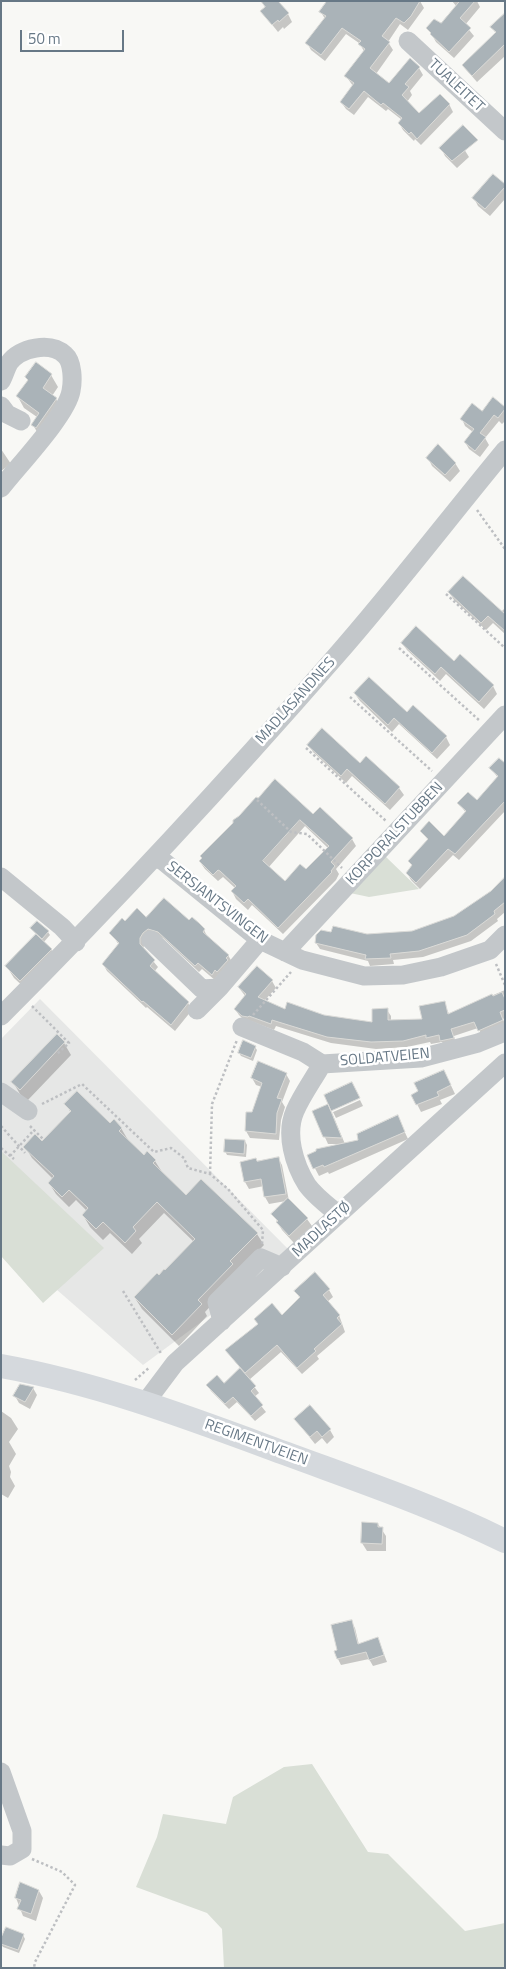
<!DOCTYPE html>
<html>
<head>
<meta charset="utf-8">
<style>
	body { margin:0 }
	#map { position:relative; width:506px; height:1969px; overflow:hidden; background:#f8f8f5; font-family:"Titillium Web",sans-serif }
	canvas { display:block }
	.frame { position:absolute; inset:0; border:2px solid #677886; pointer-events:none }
	.scale { position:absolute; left:20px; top:30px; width:104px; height:22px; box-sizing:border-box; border:2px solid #677886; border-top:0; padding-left:6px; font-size:15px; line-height:18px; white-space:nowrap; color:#677886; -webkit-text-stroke:4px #fff; paint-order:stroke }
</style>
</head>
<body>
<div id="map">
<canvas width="506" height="1969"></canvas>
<div class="frame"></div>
<div class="scale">50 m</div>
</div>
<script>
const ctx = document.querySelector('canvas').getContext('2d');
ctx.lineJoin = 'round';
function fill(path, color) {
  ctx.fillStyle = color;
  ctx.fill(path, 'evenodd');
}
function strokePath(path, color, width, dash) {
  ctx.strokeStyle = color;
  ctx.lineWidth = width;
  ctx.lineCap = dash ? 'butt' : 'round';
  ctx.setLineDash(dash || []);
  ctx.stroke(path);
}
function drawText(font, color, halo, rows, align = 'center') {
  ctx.font = font + ' "Titillium Web",sans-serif';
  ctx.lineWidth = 5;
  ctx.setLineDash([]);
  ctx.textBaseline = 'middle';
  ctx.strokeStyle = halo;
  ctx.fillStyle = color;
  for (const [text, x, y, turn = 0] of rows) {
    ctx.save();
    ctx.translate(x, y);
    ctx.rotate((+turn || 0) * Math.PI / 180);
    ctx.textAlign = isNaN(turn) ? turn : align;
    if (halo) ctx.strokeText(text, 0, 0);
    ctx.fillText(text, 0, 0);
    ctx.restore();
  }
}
const built = new Path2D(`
	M40 999 293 1254 143 1365 1 1241V1039Z`);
const green = new Path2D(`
	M384 855 419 889 369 897 350 893Z
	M1 1151 104 1248 43 1303 1 1256Z
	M312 1764 368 1852 388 1854 465 1931 505 1923V1968H224L222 1929 207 1913 136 1887 157 1837 163 1814 226 1824 233 1797 284 1767Z`);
const shadow = new Path2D(`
	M329 1H420L424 8 408 30 400 24 388 42 393 50 376 74 389 85 410 60 419 68 423 75 410 91 412 95 407 102 419 114 449 104 453 112 421 145 415 139 414 141 403 130 399 123 402 120 388 109 386 111 368 97 354 115 346 109 341 102 353 86 346 76 364 51 359 43 346 34 325 61 311 50 307 43 325 19 321 12Z
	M452 1H477L480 7 465 25 474 36 454 58 436 42 428 28 441 25 457 7Z
	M262 12 288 14 292 22 284 29 283 27 278 32Z
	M505 14V56L477 82 463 66 496 34 492 27Z
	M441 148 464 149 469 157 457 168 445 156Z
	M503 185 505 188V199L490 216 478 206 474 198Z
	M36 364 51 375 58 387 52 396 56 399 62 410 40 437 33 425 37 417 24 408 18 397 29 381 26 377Z
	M505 408V421L502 424 499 421 485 438 489 445 480 457 469 449 465 442 473 432 465 426 462 419Z
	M1 449 11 464 1 471Z
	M428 458 455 463 460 471 450 482 432 466Z
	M449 592 501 612 505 608V634L493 623 486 630 454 600Z
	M402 643 454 663 493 686 497 694 484 709 446 674 440 681 407 650Z
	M355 694 407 714 446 737 450 745 437 759 399 724 392 732 360 701Z
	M309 745 360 765 399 788 404 795 390 810 352 776 346 783 313 752Z
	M505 765V811L459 860 453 855 420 889 411 880 407 873 412 866 409 861 428 840 421 831 444 837 466 813 459 803 477 802 498 778 491 768Z
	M320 809 352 839 356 846 336 869 339 874 336 880 283 934 252 905 248 910 236 899 232 891 235 888 223 877 218 881 205 869 200 862 234 824 313 816ZM305 826 328 848 306 871 285 883 268 868Z
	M505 878V912L497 919 498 921 471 941 423 957 393 960 394 964 370 966 368 961 320 949 316 943 332 934 367 935 412 932 455 917 492 892Z
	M146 919 189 921 192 919 204 930 208 938 228 955 232 962 216 981 202 969 199 972 163 938 153 935 146 939 143 949 158 967 154 972 188 1003 192 1010 175 1031 147 1007 146 1008 107 971 103 964 119 945 111 933 125 923Z
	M32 928 48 932 50 935 43 943 51 949 57 961 28 991 14 978 7 967 37 935Z
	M272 981 276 988 264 1001 286 1010 374 1023 387 1010 391 1016V1021L424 1020 444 1002 449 1014 505 990V1018L503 1019 505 1024 483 1037 478 1028 454 1036 456 1045 446 1048 442 1042 431 1044 430 1042 407 1047 376 1049 331 1043 276 1026 274 1030 253 1022 247 1023 239 1015 235 1009 246 997 239 988Z
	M57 1036 64 1043 71 1055 27 1101 20 1094 13 1082Z
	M255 1047 257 1050 253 1061 241 1056 239 1053Z
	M286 1074 290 1081 282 1102 285 1107 281 1120 279 1140 250 1138 246 1131 247 1113 253 1114 262 1087 256 1085 252 1078Z
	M448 1079 455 1094 440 1100 442 1104 421 1112 417 1104 420 1092Z
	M360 1100 363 1106 336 1118 333 1112 332 1113 345 1144 359 1141 401 1124 408 1139 329 1174 328 1172 319 1176 308 1155 340 1144H328L313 1111 330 1104 331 1113Z
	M66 1104 121 1128 128 1140 144 1157 155 1161 162 1172 186 1196 257 1234 264 1245 237 1273 239 1276 205 1312 207 1316 179 1346 142 1309 135 1298 194 1242 164 1213 139 1239 142 1243 132 1254 110 1233 103 1240 90 1227 83 1215 87 1211 76 1200 69 1207 56 1194 49 1183 53 1179 32 1158 25 1147 42 1143 71 1113Z
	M245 1141 247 1145 246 1157 227 1155 225 1151Z
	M278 1158 282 1165 289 1201 307 1219 312 1226 294 1243 282 1230 273 1214 286 1201 269 1204 265 1197 264 1186 249 1189 245 1182Z
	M329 1290 333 1297 327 1302 339 1315 345 1332 317 1356 319 1359 302 1374 281 1352 249 1380 259 1393 254 1397 266 1412 255 1421 237 1402 229 1409 211 1391 207 1385H223L241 1369 226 1350 282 1316 300 1299 296 1291Z
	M33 1388 37 1395 30 1409 19 1403 15 1396Z
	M1 1411 11 1418 18 1429 9 1442 16 1454 9 1466 11 1472 10 1477 15 1486 8 1498 1 1494Z
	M295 1419 330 1430 334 1437 327 1444 322 1438 315 1444Z
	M378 1524 386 1536V1551H367L362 1543Z
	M351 1621 355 1628 359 1645 378 1639 387 1662 373 1666 369 1659 341 1665 338 1659 339 1651Z
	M39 1891 43 1898 36 1921 23 1916 16 1898Z
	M23 1935 25 1939 19 1953 3 1947 1 1944V1942Z`);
const building = new Path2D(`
	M261 1H278L289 13 279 22 278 20 272 25 260 11 265 7Z
	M327 1H420L411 16 404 23 396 18 382 36 390 42 370 68 389 83 410 58 420 67 405 84 409 87 402 95 419 113 440 94 450 104 417 139 411 132 409 134 398 123 402 118 383 103 381 105 364 91 349 109 340 102 354 83 344 76 365 49 358 44 361 41 342 28 321 55 305 43 326 16 319 12Z
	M460 1H475L460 18 471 28 449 52 430 34 431 33 426 28 434 19 441 23Z
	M505 13V44L472 76 462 65 496 32 490 27Z
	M463 125 478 140 452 161 439 148Z
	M493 174 505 184V187L485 209 472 198Z
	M36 362 52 374 43 388 57 398 36 428 31 425 39 413 16 396 28 380 25 377Z
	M493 397 505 407V409L498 418 494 415 480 433 486 437 475 451 464 442 474 429 460 419 472 403 482 411Z
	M438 444 456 463 445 475 426 458Z
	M463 576 505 614V631L488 616 481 623 448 592Z
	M416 626 454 661 460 654 494 685 479 702 441 667 435 674 401 643Z
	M369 677 407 712 413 705 447 736 432 753 394 718 388 725 354 693Z
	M322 728 360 763 366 756 400 787 385 804 347 769 341 776 307 745Z
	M499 758 505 763V801L455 854 448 849 416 883 406 873 412 865 408 861 428 839 420 831 429 821 444 836 466 811 457 803 468 792 477 800 498 776 489 768Z
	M275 779 313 814 320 807 353 838 331 862 335 866 331 871 332 872 278 928 248 899 244 903 231 891 236 886 220 871 218 870 213 875 199 861 202 858 200 856 233 823V820L239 816 256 797 258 798ZM300 820 329 846 306 869 300 864 285 881 263 861Z
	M505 877V902L494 911 495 914 467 935 419 951 390 954 391 958 365 959 366 955 315 943 316 935 321 930 331 932 333 926 367 934 412 931 454 916 491 891Z
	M164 898 189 920 192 917 199 923 205 929 203 932 229 955 226 958 228 960 217 972 215 970 212 975 198 963 195 966 158 932 148 929 143 933 140 938V944L155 960 150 966 189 1002 171 1025 143 1001 142 1002 102 964 119 943 109 933 122 918 125 921 137 908 146 917Z
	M37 921 49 931 42 939 30 928Z
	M36 934 52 949 20 981 5 966Z
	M257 966 273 980 258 997 285 1009 287 1002 324 1015 372 1022V1009L388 1008V1020L422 1019 419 1006 445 1001 448 1014 492 994 493 996 502 992 505 999V1010L500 1012 503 1020 478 1031 474 1022 451 1029 454 1038 440 1041 439 1035 426 1038V1035L403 1041 371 1042 327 1037 272 1020 271 1024 249 1016 248 1017 242 1016 234 1009 246 994 238 987Z
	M57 1034 65 1042 20 1090 11 1082Z
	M243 1040 256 1046 251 1058 238 1053Z
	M258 1061 287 1073 277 1098 282 1099 277 1113 276 1134 245 1131 246 1112H252L262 1083 251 1078Z
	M444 1070 451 1085 437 1092 439 1096 416 1105 411 1095 418 1091 414 1083Z
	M352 1082 360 1098 331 1111 328 1104 342 1138 323 1137 312 1111 328 1104 324 1095Z
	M77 1091 110 1123 114 1119 122 1128 119 1131 144 1155 147 1151 156 1160 153 1163 186 1195 201 1179 258 1233 230 1261 233 1264 198 1300 202 1304 172 1335 134 1297 157 1273 159 1275 164 1269 165 1270 195 1239 157 1202 133 1227 136 1231 125 1243 103 1222 96 1229 82 1215 88 1208 69 1190 62 1197 48 1183 54 1176 23 1147 35 1134 42 1141 71 1111 64 1104Z
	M398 1115 405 1132 324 1167 323 1165 313 1169 307 1155 316 1151V1149L358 1140 357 1134Z
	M225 1139 245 1140 244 1154 224 1152Z
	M279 1157 286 1194 264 1197 261 1179 244 1182 240 1162 256 1158 257 1161Z
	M288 1198 308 1218 289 1236 276 1222 278 1221 271 1214Z
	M315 1272 330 1289 323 1295 340 1315 337 1318 342 1324 314 1349 316 1351 297 1368 277 1345 245 1373 225 1350 258 1324 254 1319 272 1303 282 1315 300 1297 294 1291Z
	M240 1368 256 1386 251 1391 263 1405 251 1416 233 1397 225 1404 206 1385 217 1375 224 1383Z
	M20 1384 34 1387 25 1402 13 1396Z
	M310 1405 331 1429 322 1437 317 1431 310 1437 294 1419Z
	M362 1522 378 1523V1527H383L382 1544 361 1543Z
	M352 1620 358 1644 378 1637 384 1655 369 1660 366 1652 337 1659 334 1651 337 1650 331 1625Z
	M20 1882 39 1890 31 1914 17 1909 21 1900 15 1898Z
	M6 1927 24 1934 18 1950 1 1944V1938Z`);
const path = new Path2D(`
	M477 510 505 549
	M446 594 505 648
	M399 648 480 721
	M350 697 432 771
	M306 748 386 821
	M257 800 291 832 307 834 342 868
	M496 964 505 985
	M32 1006 69 1043 57 1054
	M253 1015 291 972
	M42 1104 82 1084 154 1152 171 1148 184 1158 188 1168 210 1174 228 1189 263 1230 262 1244
	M1 1126 25 1153
	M30 1126 43 1139
	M1 1148 14 1159
	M10 1156 34 1130
	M210 1174 212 1104 237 1040
	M123 1291 162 1355
	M135 1380 150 1367
	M32 1859 62 1872 75 1885 35 1962 34 1968`);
const minor = new Path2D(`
	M408 41 505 131
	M1 381C4 376 6 368 9 363 20 348 50 341 65 355 73 362 73 381 71 391 67 415 18 466 1 488
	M1 406 7 414 21 421
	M155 857 163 861 260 940 302 960 364 976 403 975 441 967 490 950 505 935
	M1 877 62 927 76 942
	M151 940 202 989 219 988 260 940
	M285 952 505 715
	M197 1010 219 988
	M1 1016C117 900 228 780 336 656 394 590 448 519 505 450
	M242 1027 303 1052 322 1064
	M1 1092 28 1111
	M338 1214C327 1205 315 1196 307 1185 294 1164 285 1134 295 1111 302 1095 313 1080 322 1064L421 1058 478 1043 505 1032
	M222 1321 217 1302 261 1258 282 1267
	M145 1403 175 1363 505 1063
	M1 1772 22 1831V1849L10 1856 1 1855`);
const major = new Path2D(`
	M1 1366C101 1384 192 1419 287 1454 360 1481 434 1506 505 1541`);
const streetNames = [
	["TUALEITET",456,86,43],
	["MADLASANDNES",296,701,-48],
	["KORPORALSTUBBEN",395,834,-47],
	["SERSJANTSVINGEN",217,903,38],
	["SOLDATVEIEN",385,1058,-5],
	["MADLASTØ",322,1230,-43],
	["REGIMENTVEIEN",256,1443,20]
];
fill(built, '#e6e7e6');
fill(green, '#d9dfd6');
fill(shadow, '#0003');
fill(building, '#aab3b8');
strokePath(building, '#dadad7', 1);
strokePath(path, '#bdbfc2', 2.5, [2.5, 2.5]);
strokePath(minor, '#c3c7ca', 19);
strokePath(major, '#d5d9dd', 24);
drawText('15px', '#677886', '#fff', streetNames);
</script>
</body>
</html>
